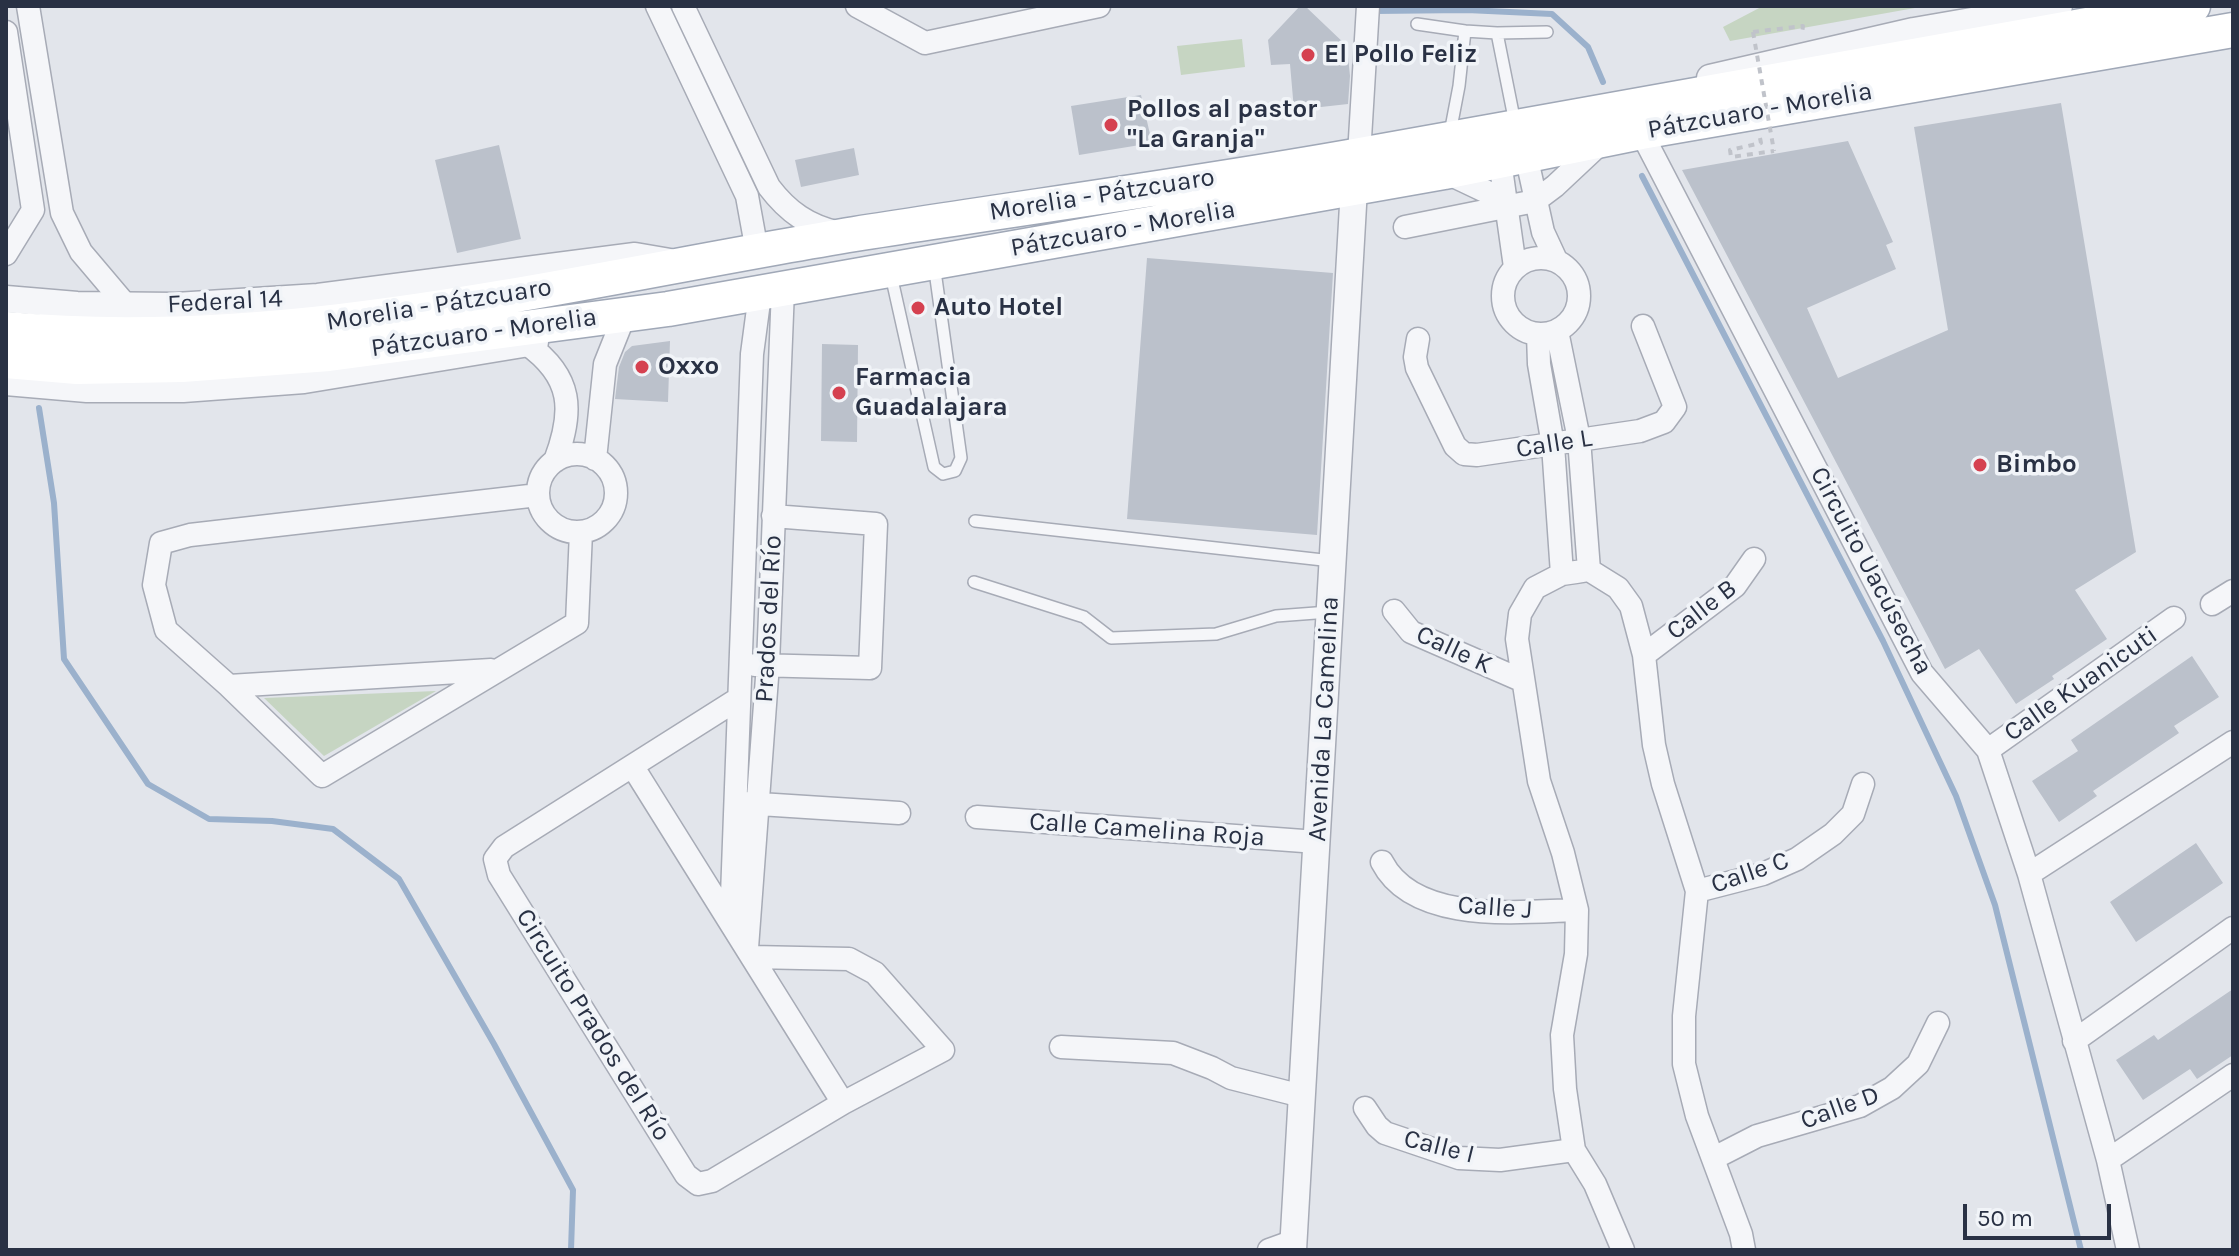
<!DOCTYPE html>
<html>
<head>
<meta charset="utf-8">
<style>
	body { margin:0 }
	#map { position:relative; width:2239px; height:1256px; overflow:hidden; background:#e2e5eb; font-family:Karla,sans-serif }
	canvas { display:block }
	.frame { position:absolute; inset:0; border:8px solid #293144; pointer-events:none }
	.scale { position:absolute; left:1963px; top:1204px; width:148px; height:36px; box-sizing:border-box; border:4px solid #293144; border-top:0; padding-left:10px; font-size:24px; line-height:28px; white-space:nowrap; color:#293144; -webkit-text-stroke:6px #f1f4f8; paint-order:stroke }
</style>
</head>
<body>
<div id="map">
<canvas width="2239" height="1256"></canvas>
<div class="frame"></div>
<div class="scale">50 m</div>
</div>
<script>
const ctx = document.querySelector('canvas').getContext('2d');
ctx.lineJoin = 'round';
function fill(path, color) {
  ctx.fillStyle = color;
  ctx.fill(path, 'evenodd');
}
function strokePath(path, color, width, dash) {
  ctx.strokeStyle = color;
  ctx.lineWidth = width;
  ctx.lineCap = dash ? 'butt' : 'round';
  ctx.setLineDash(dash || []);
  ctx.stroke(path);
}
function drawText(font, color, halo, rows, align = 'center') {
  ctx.font = font + ' Karla,sans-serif';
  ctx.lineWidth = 7;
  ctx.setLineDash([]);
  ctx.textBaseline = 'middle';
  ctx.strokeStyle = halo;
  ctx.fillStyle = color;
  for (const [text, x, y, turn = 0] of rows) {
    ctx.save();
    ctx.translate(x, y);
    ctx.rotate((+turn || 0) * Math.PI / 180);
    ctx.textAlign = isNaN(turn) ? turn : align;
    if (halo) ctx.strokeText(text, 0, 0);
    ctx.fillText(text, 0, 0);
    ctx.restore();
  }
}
const green = new Path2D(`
	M1763 6H1926L1730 41 1723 27Z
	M1242 39 1245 67 1181 75 1177 46Z
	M436 691 324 756 264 698Z`);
const stream = new Path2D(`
	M1374 11 1467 10 1552 14 1588 47 1603 82
	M1642 176 1883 641 1956 796 1995 905 2081 1250
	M39 408 54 503 64 659 148 784 209 819 272 821 333 829 399 879 494 1044 573 1190 571 1250`);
const building = new Path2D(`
	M1300 6H1305L1347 46 1350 76 1348 104 1294 110 1290 64 1271 65 1268 40Z
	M1141 95 1152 143 1079 155 1071 106Z
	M2061 103 2136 552 2075 590 2107 639 2052 676 2054 679 2016 704 1979 649 1945 669 1682 170 1848 141 1893 242 1886 245 1896 269 1807 308 1838 378 1948 330 1914 127Z
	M499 145 521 239 457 253 435 160Z
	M854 148 859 175 801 187 795 160Z
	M1147 258 1333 273 1317 535 1127 519Z
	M670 341 668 402 615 399 619 367 625 352 632 346Z
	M822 344 858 345 857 442 821 441Z
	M2192 656 2219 697 2174 726 2179 733 2093 791 2097 796 2059 822 2032 781 2078 751 2071 740Z
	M2196 843 2223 883 2136 942 2110 902Z
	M2233 989V1055L2197 1079 2190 1069 2143 1100 2116 1060 2154 1035 2158 1040Z`);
const path = new Path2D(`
	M1753 32 1803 26 1802 33
	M1760 138 1761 143 1730 150 1731 157 1774 151`);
const service = new Path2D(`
	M1417 24 1465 31
	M1497 33 1547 32
	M1450 133 1459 86 1465 31 1497 33 1515 123
	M891 275 934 467 943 474 955 471 961 458 934 264
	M975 521 1332 561
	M974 582 1084 617 1111 638 1216 634 1276 616 1329 612`);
const minor = new Path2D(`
	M28 6 62 213 81 252 125 304
	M657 6 747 196 757 251
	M683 6 769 187C788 212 808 226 839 233
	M857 6 925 43 1099 6
	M6 32 33 210 6 254
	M1641 132 1922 673 1988 750 2029 874 2108 1160 2128 1250
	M1359 155 1368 6
	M1526 155 1543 232 1556 260
	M1500 161 1515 267
	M1445 172 1506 201
	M1405 227 1535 201 1555 186 1603 141
	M1503 296a38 38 0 1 1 76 0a38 38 0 1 1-76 0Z
	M1557 331 1579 439 1589 570
	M1538 334 1539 364 1553 445 1562 574
	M1418 339 1415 357 1417 368 1455 446 1464 454 1477 455 1640 431 1664 422 1675 407 1643 326
	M527 344C573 377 574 411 555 461
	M538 493a39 39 0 1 1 78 0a39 39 0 1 1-78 0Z
	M595 459 605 364 621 324
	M538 495 190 535 161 543 154 585 166 630 229 686 322 776 577 623 581 532
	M2212 604 2233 591
	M1394 611 1411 632 1521 680
	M1644 655 1735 586 1754 559
	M755 665 870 668 876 524 773 516
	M229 686 491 670
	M738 699 504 847 495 859 499 875 686 1175 698 1184 712 1181 843 1103 943 1050 875 973 849 959 752 957
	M1988 750 2174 618
	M633 767 843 1103
	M744 803 899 813
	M977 817 1317 842
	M1382 862C1414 924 1518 912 1577 910
	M2029 874 2233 742
	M1697 891 1763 874 1797 859 1833 834 1853 814 1863 784
	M731 923 752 354 760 294
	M747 948 768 664 783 289
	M2074 1041 2233 928
	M1061 1047 1173 1053 1212 1068 1231 1078 1302 1096
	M1365 1108 1377 1126 1385 1133 1459 1158 1500 1160 1574 1150
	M1714 1158 1757 1136 1860 1106 1892 1088 1918 1064 1938 1023
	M2108 1160 2233 1075
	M1269 1250 1294 1241
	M1623 1250 1595 1184 1574 1150 1565 1089 1562 1035 1576 954 1577 910 1563 853 1539 781 1517 639 1520 614 1535 588 1562 574 1576 572 1589 570 1618 588 1631 606 1644 655 1654 745 1663 784 1697 891 1684 1016V1064L1697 1116 1741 1234 1744 1250`);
const tertiary = new Path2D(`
	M1710 78 1914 31 2059 6
	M6 299 77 305 176 306 318 297 635 256 670 262
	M6 382 87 389H183L304 380 535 342
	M1293 1250 1354 188`);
const primary = new Path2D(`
	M6 329C293 355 574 280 855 234 1019 208 1185 186 1349 157 1631 107 1912 56 2193 6
	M6 361 77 367 182 365 329 354 668 309 1444 172 1641 132 2233 30`);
const pathBridge = new Path2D(`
	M1753 32 1774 151`);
const markers = [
	[1308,55,8,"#d54150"],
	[1111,125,8,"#d54150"],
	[918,308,8,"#d54150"],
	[642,367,8,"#d54150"],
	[839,393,8,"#d54150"],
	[1980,465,8,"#d54150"]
];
const poiNames = [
	["El Pollo Feliz",1324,55],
	["Pollos al pastor",1127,110],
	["\"La Granja\"",1127,140],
	["Auto Hotel",934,308],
	["Oxxo",658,367],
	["Farmacia",855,378],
	["Guadalajara",855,408],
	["Bimbo",1996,465]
];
const streetNames = [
	["Pátzcuaro - Morelia",1760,111,-10],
	["Morelia - Pátzcuaro",1102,195,-9],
	["Pátzcuaro - Morelia",1123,229,-10],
	["Federal 14",225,302,-3],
	["Morelia - Pátzcuaro",439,305,-9],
	["Pátzcuaro - Morelia",484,333,-8],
	["Calle L",1554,444,-9],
	["Circuito Uacúsecha",1871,571,62],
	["Calle B",1702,610,-38],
	["Prados del Río",769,619,-87],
	["Calle K",1454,650,25],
	["Calle Kuanicuti",2081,684,-35],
	["Avenida La Camelina",1324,719,-87],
	["Calle Camelina Roja",1147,830,4],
	["Calle C",1750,873,-19],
	["Calle J",1495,908,4],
	["Circuito Prados del Río",593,1025,58],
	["Calle D",1840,1108,-20],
	["Calle I",1439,1147,14]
];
fill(green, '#c6d5c2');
strokePath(stream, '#9bb1cc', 6);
fill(building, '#bbc1cb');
strokePath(service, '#a7abb6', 14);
strokePath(minor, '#a7abb6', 25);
strokePath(tertiary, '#a7abb6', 29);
strokePath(primary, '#a0a8b7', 37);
strokePath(path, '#c0c3ca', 4, [6, 6]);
strokePath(service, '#f5f6f9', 11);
strokePath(minor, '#f5f6f9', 22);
strokePath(tertiary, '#f5f6f9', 26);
strokePath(primary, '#fff', 34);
strokePath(pathBridge, '#c0c3ca', 4, [6, 6]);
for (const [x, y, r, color] of markers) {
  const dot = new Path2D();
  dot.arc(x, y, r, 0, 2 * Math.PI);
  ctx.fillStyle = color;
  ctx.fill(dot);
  strokePath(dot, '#f1f4f8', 3);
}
drawText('bold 26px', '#293144', '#f1f4f8', poiNames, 'left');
drawText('26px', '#293144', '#f1f4f8', streetNames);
</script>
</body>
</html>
